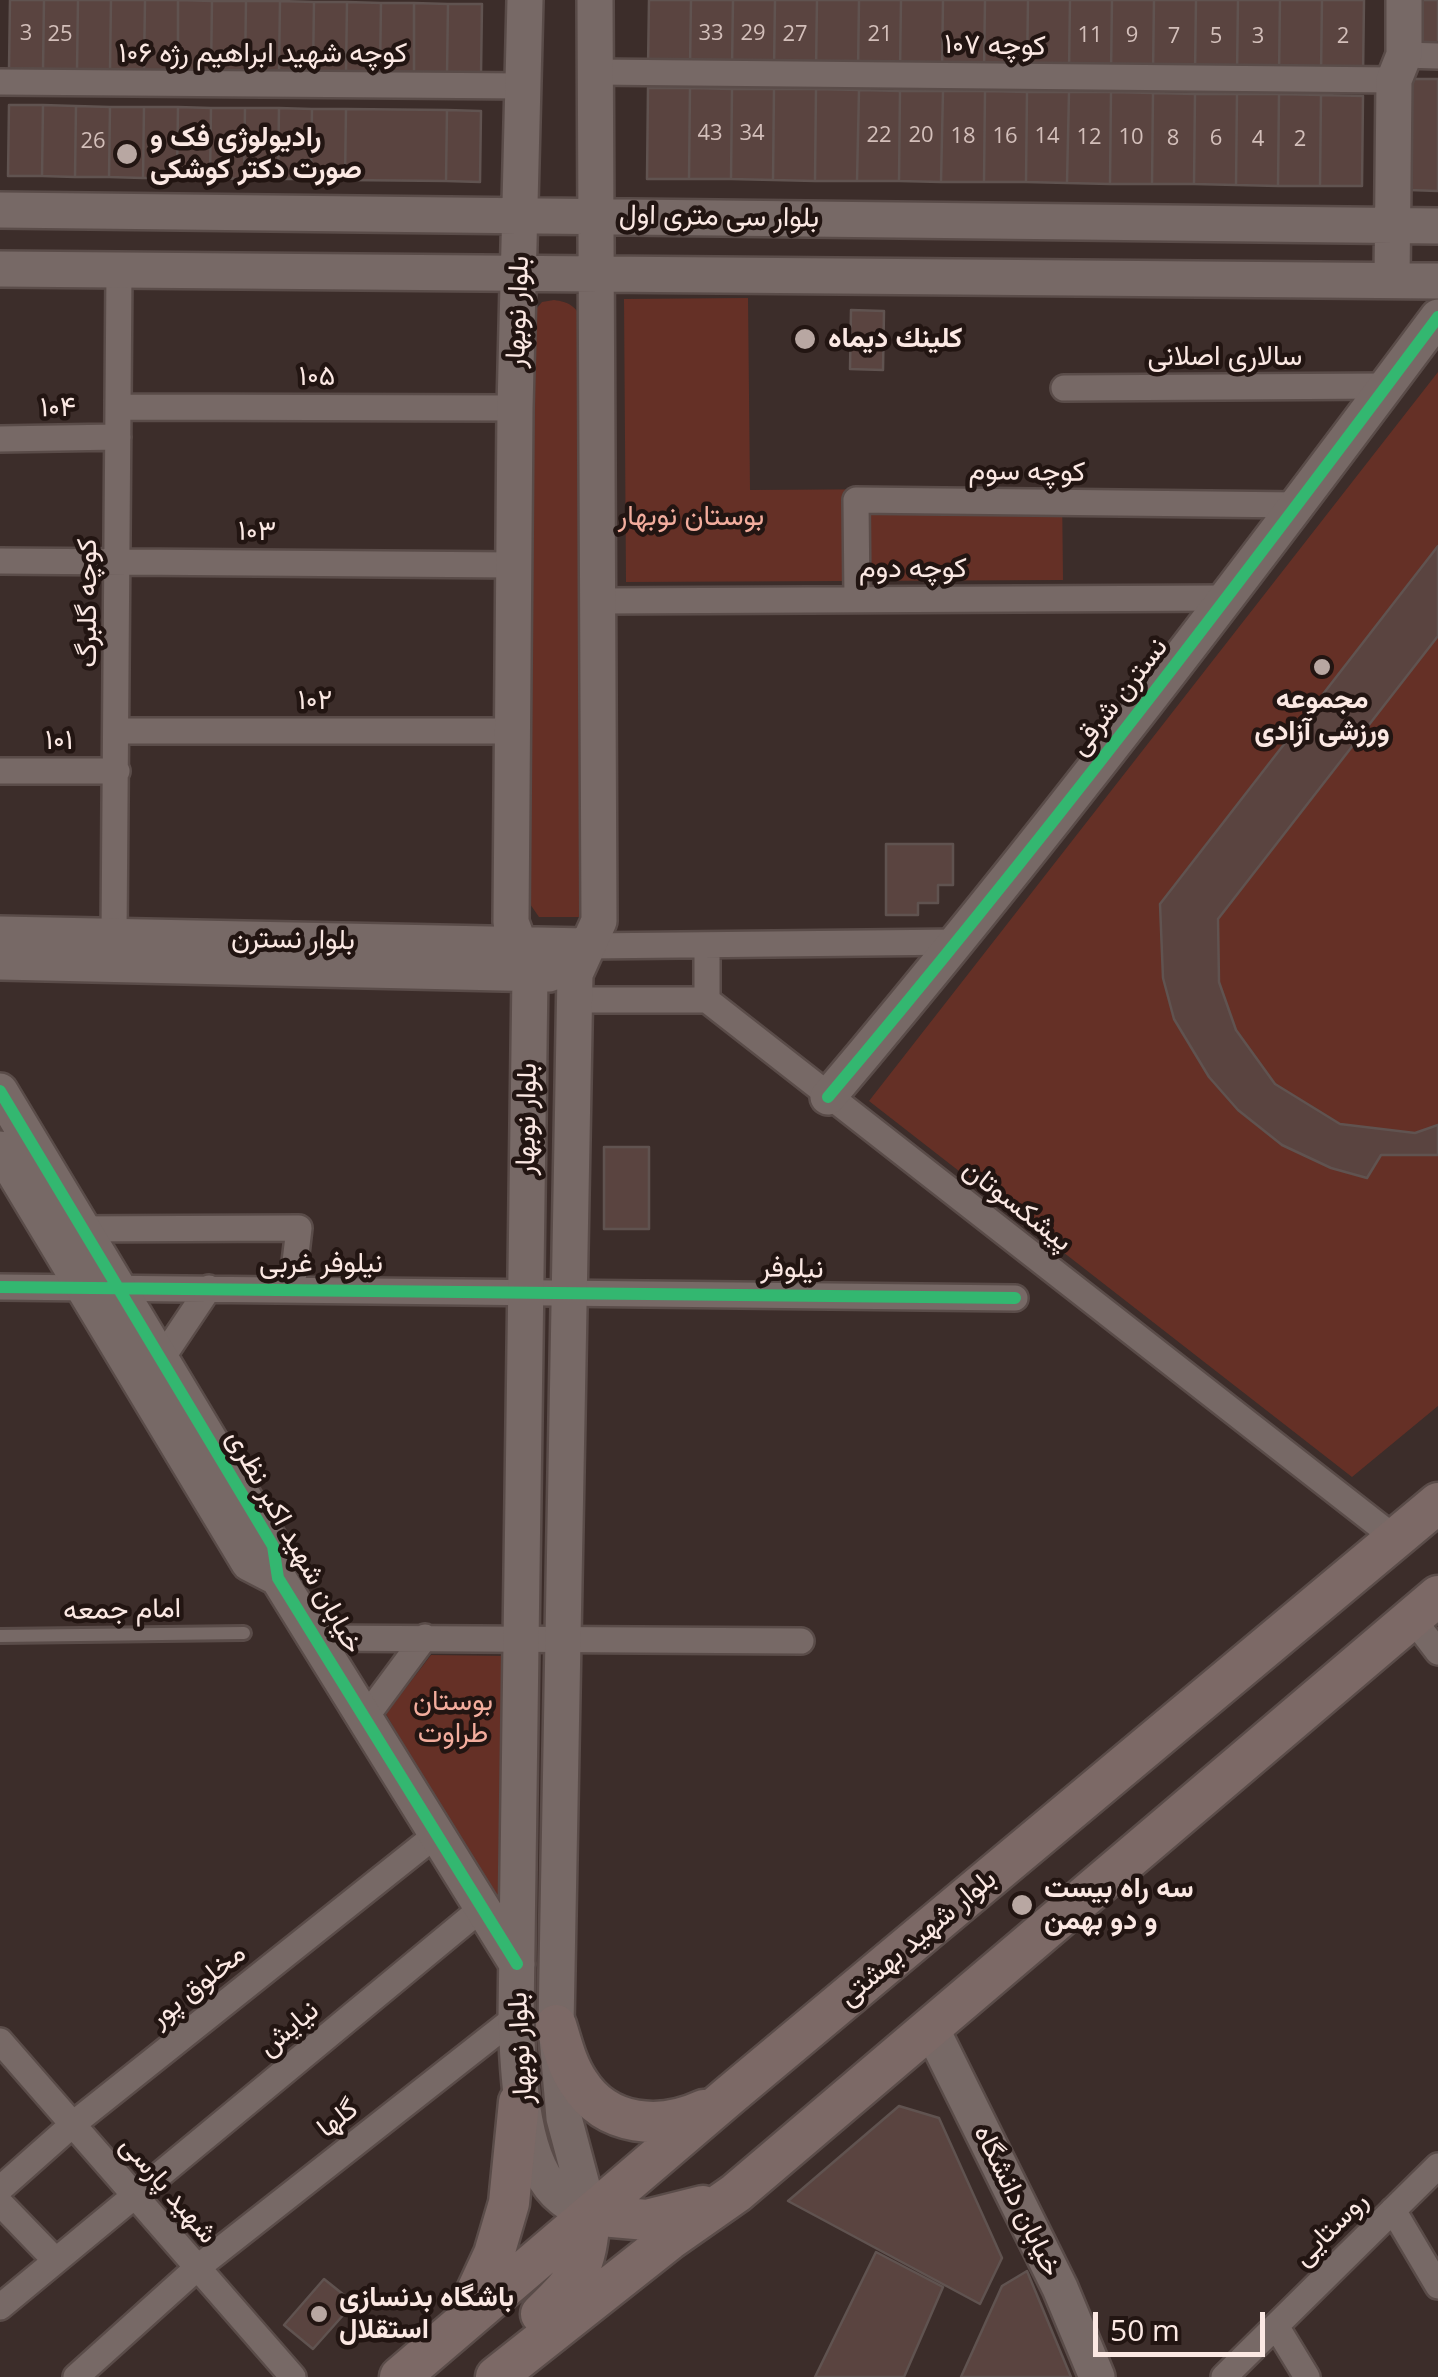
<!DOCTYPE html>
<html>
<head>
<meta charset="utf-8">
<style>
	body { margin:0 }
	#map { position:relative; width:1438px; height:2377px; overflow:hidden; background:#3c2d2a; font-family:"Open Sans",sans-serif }
	canvas { display:block }
	.scale { position:absolute; left:1093px; top:2312px; width:172px; height:45px; box-sizing:border-box; border:5px solid #fbe8e3; border-top:0; padding-left:12px; font-size:30px; line-height:35px; white-space:nowrap; color:#fbe8e3; -webkit-text-stroke:8px #221512; paint-order:stroke }
</style>
</head>
<body>
<div id="map">
<canvas width="1438" height="2377"></canvas>
<div class="scale">50 m</div>
</div>
<script>
const ctx = document.querySelector('canvas').getContext('2d');
ctx.lineJoin = 'round';
function fill(path, color) {
  ctx.fillStyle = color;
  ctx.fill(path, 'evenodd');
}
function strokePath(path, color, width, dash) {
  ctx.strokeStyle = color;
  ctx.lineWidth = width;
  ctx.lineCap = dash ? 'butt' : 'round';
  ctx.setLineDash(dash || []);
  ctx.stroke(path);
}
function drawText(font, color, halo, rows, align = 'center') {
  ctx.font = font + ' "Open Sans",Vazirmatn,sans-serif';
  ctx.lineWidth = 9;
  ctx.setLineDash([]);
  ctx.textBaseline = 'middle';
  ctx.strokeStyle = halo;
  ctx.fillStyle = color;
  for (const [text, x, y, turn = 0] of rows) {
    ctx.save();
    ctx.translate(x, y);
    ctx.rotate((+turn || 0) * Math.PI / 180);
    ctx.textAlign = isNaN(turn) ? turn : align;
    if (halo) ctx.strokeText(text, 0, 0);
    ctx.fillText(text, 0, 0);
    ctx.restore();
  }
}
const green = new Path2D(`
	M748 298 750 490 1062 488 1063 580 626 582 624 299Z
	M554 300C569 302 576 306 583 321L588 905 580 917H539L530 904 527 320 542 302Z
	M1438 372V1406L1352 1477 869 1101Z
	M431 1655 507 1656 504 1901 491 1896 386 1714Z`);
const building = new Path2D(`
	M10 0H44L43 69H9Z
	M44 0H78L77 70 43 69Z
	M78 0H111L110 70H77Z
	M111 0H145L144 70H110Z
	M145 0H178V71L144 70Z
	M178 0 212 1 211 71H178Z
	M649 0H691L690 68H648Z
	M691 0H733L732 68H690Z
	M733 0H775L774 69 732 68Z
	M775 0H817L816 70 774 69Z
	M817 0H859L858 70H816Z
	M859 0H901L900 70H858Z
	M901 0H943L942 71 900 70Z
	M943 0H985L984 71H942Z
	M985 0H1028L1027 72 984 71Z
	M1028 0H1070L1069 72H1027Z
	M1070 0H1112L1111 73 1069 72Z
	M1112 0H1154L1153 73H1111Z
	M1154 0H1196L1195 74 1153 73Z
	M1196 0H1238L1237 74H1195Z
	M1238 0H1280L1279 75 1237 74Z
	M1280 0H1322L1321 75H1279Z
	M1322 0H1364L1363 76 1321 75Z
	M1413 0H1438V45H1413Z
	M212 1H246L245 71H211Z
	M246 1H280L279 72 245 71Z
	M280 1 314 2 313 72H279Z
	M314 2H347L346 73 313 72Z
	M347 2 381 3 380 73H346Z
	M381 3H414V74L380 73Z
	M414 3 448 4 447 74H414Z
	M448 4H482L481 75 447 74Z
	M1409 79H1438V191L1409 190Z
	M648 88H690L689 179H647Z
	M690 88 732 89 731 179H689Z
	M732 89H774L773 180 731 179Z
	M774 89H816L815 181 773 180Z
	M816 89 859 90 857 181H815Z
	M859 90 900 91 899 181H857Z
	M900 91H943L941 182 899 181Z
	M943 91H985L984 182H941Z
	M985 91 1027 92 1026 182H984Z
	M1027 92H1069L1067 183 1026 182Z
	M1069 92H1111L1110 184 1067 183Z
	M1111 92 1153 93 1152 184H1110Z
	M1153 93 1195 94 1194 184H1152Z
	M1195 94H1237L1236 185 1194 184Z
	M1237 94H1279L1278 186 1236 185Z
	M1279 94 1321 95 1320 186H1278Z
	M1321 95 1363 96 1362 186H1320Z
	M9 105H43L42 176H8Z
	M43 105 76 106 75 177 42 176Z
	M76 106 110 107 109 177H75Z
	M110 107H144L143 178 109 177Z
	M144 107H178L177 178H143Z
	M178 107 211 108 210 178H177Z
	M211 108H245L244 179 210 178Z
	M245 108H279L278 179H244Z
	M279 108 312 109 311 179H278Z
	M312 109H346L345 180 311 179Z
	M346 109 447 110 446 181 345 180Z
	M447 110 481 111 480 182 446 181Z
	M851 310 884 311 883 370 850 369Z
	M1438 546V636L1218 919 1219 982 1236 1030 1275 1084 1340 1124 1415 1133 1438 1125V1155H1381L1367 1178 1331 1168 1282 1145 1238 1110 1209 1077 1174 1019 1163 978 1160 904Z
	M886 844H953V885H938V903H918V915H886Z
	M604 1147H649V1229H604Z
	M899 2106 939 2118 1002 2258 980 2304 788 2201Z
	M876 2252 943 2287 904 2377H815Z
	M1027 2271 1071 2377H961L1002 2286Z
	M324 2279 354 2303 313 2349 284 2325Z`);
const lane = new Path2D(`
	M0 1636 244 1633`);
const street = new Path2D(`
	M1404 55 1438 56
	M595 72 1394 80
	M0 82 525 86
	M1064 388 1387 386
	M118 407 515 408
	M0 439 118 437
	M0 561 514 565
	M857 600 856 500 1298 505
	M599 601 1229 598
	M118 731H513
	M0 771H117
	M114 936 119 270
	M587 946 959 942
	M707 946V1000
	M574 1000H707L1396 1539
	M70 1229 299 1228 292 1288
	M0 1287 1015 1298
	M154 1370 209 1288
	M1412 1618 1438 1652
	M315 1638 801 1641
	M365 1718 425 1637
	M0 2041 293 2377
	M0 2189 72 2125 437 1834
	M0 2203 55 2260
	M1393 2210 1438 2286
	M0 2307 482 1908
	M1276 2326 1307 2377
	M76 2377 197 2268 516 2017
	M1224 2377 1438 2166`);
const secondary = new Path2D(`
	M525 0 515 408 511 922 530 974 516 2017C518 2066 519 2165 562 2198 570 2205 581 2209 590 2215
	M0 210 1438 226
	M0 269 1438 281
	M1392 280 1394 80 1404 55V0
	M0 934 587 946
	M0 962 549 974
	M0 1091 273 1546 278 1578 517 1964
	M828 1097C1041 845 1240 582 1438 317
	M0 1149 249 1563 278 1578
	M931 2028 1060 2288 1097 2377
	M590 2215 564 2118 556 2025 575 974 599 921 595 0`);
const primary = new Path2D(`
	M556 2025C562 2044 567 2066 579 2083 607 2127 661 2130 704 2110
	M590 2215 647 2220 703 2206
	M468 2310 494 2254 509 2203 519 2102
	M541 2314C579 2277 586 2269 590 2215
	M400 2377 730 2095 1438 1503
	M496 2377 669 2240 736 2193 1438 1596`);
const cycleway = new Path2D(`
	M0 1091 273 1546 278 1578 517 1964
	M828 1097C1041 845 1240 582 1438 317
	M0 1287 1015 1298`);
const markers = [
	[127,154,12,"#b8a7a2"],
	[805,339,12,"#b8a7a2"],
	[1322,667,10,"#b8a7a2"],
	[1022,1905,12,"#b8a7a2"],
	[319,2314,10,"#b8a7a2"]
];
const numberNames = [
	["3",26,34],
	["33",711,34],
	["29",753,34],
	["25",60,35],
	["27",795,35],
	["21",880,35],
	["11",1090,36],
	["9",1132,36],
	["7",1174,37],
	["5",1216,37],
	["3",1258,37],
	["2",1343,37],
	["43",710,134],
	["34",752,134],
	["22",879,136],
	["20",921,136],
	["18",963,137],
	["16",1005,137],
	["14",1047,137],
	["12",1089,138],
	["10",1131,138],
	["8",1173,139],
	["6",1216,139],
	["4",1258,140],
	["2",1300,140],
	["26",93,142]
];
const streetNames = [
	["کوچه ۱۰۷",995,46,1],
	["کوچه شهید ابراهیم رژه ۱۰۶",263,54],
	["بلوار سی متری اول",719,217,1],
	["بلوار نوبهار",518,312,-88],
	["سالاری اصلانی",1225,357],
	["۱۰۵",317,377],
	["۱۰۴",58,408,-1],
	["کوچه سوم",1027,472,1],
	["۱۰۳",257,532,1],
	["کوچه دوم",913,569],
	["کوچه گلبرگ",88,603,-90],
	["نسترن شرقی",1119,697,-52],
	["۱۰۲",315,701],
	["۱۰۱",59,741],
	["بلوار نسترن",293,940,1],
	["بلوار نوبهار",527,1119,-89],
	["پیشکسوتان",1017,1206,38],
	["نیلوفر غربی",321,1264],
	["نیلوفر",792,1269,1],
	["خیابان شهید اکبر نظری",294,1542,61],
	["امام جمعه",122,1610,-1],
	["بلوار شهید بهشتی",918,1938,-40],
	["مخلوق پور",198,1986,-39],
	["نیایش",289,2029,-40],
	["بلوار نوبهار",521,2048,-93],
	["گلها",338,2119,-38],
	["شهید پارسی",168,2190,49],
	["خیابان دانشگاه",1017,2201,64],
	["روستایی",1331,2229,-45]
];
const poiNames = [
	["رادیولوژی فک و",150,138],
	["صورت دکتر کوشکی",150,170],
	["كلينك ديماه",828,339],
	["مجموعه",1322,700,"center"],
	["ورزشی آزادی",1322,732,"center"],
	["سه راه بیست",1044,1889],
	["و دو بهمن",1044,1921],
	["باشگاه بدنسازی",339,2298],
	["استقلال",339,2330]
];
const parkNames = [
	["بوستان نوبهار",691,517],
	["بوستان",453,1702],
	["طراوت",453,1734]
];
fill(green, '#653026');
fill(building, '#5a4440');
strokePath(building, '#605350', 2.5);
strokePath(lane, '#5a4c49', 18);
strokePath(street, '#5a4c49', 30);
strokePath(secondary, '#5a4c49', 40);
strokePath(primary, '#5a4c49', 45);
strokePath(lane, '#776966', 12);
strokePath(street, '#776966', 25);
strokePath(secondary, '#776966', 35);
strokePath(primary, '#7c6966', 40);
strokePath(cycleway, '#33b770', 12);
for (const [x, y, r, color] of markers) {
  const dot = new Path2D();
  dot.arc(x, y, r, 0, 2 * Math.PI);
  ctx.fillStyle = color;
  ctx.fill(dot);
  strokePath(dot, '#221512', 4);
}
drawText('22px', '#d3bfba', null, numberNames);
drawText('28px', '#fbe8e3', '#221512', streetNames);
drawText('bold 28px', '#fbe8e3', '#221512', poiNames, 'left');
drawText('28px', '#f3ad9d', '#221512', parkNames);
</script>
</body>
</html>
